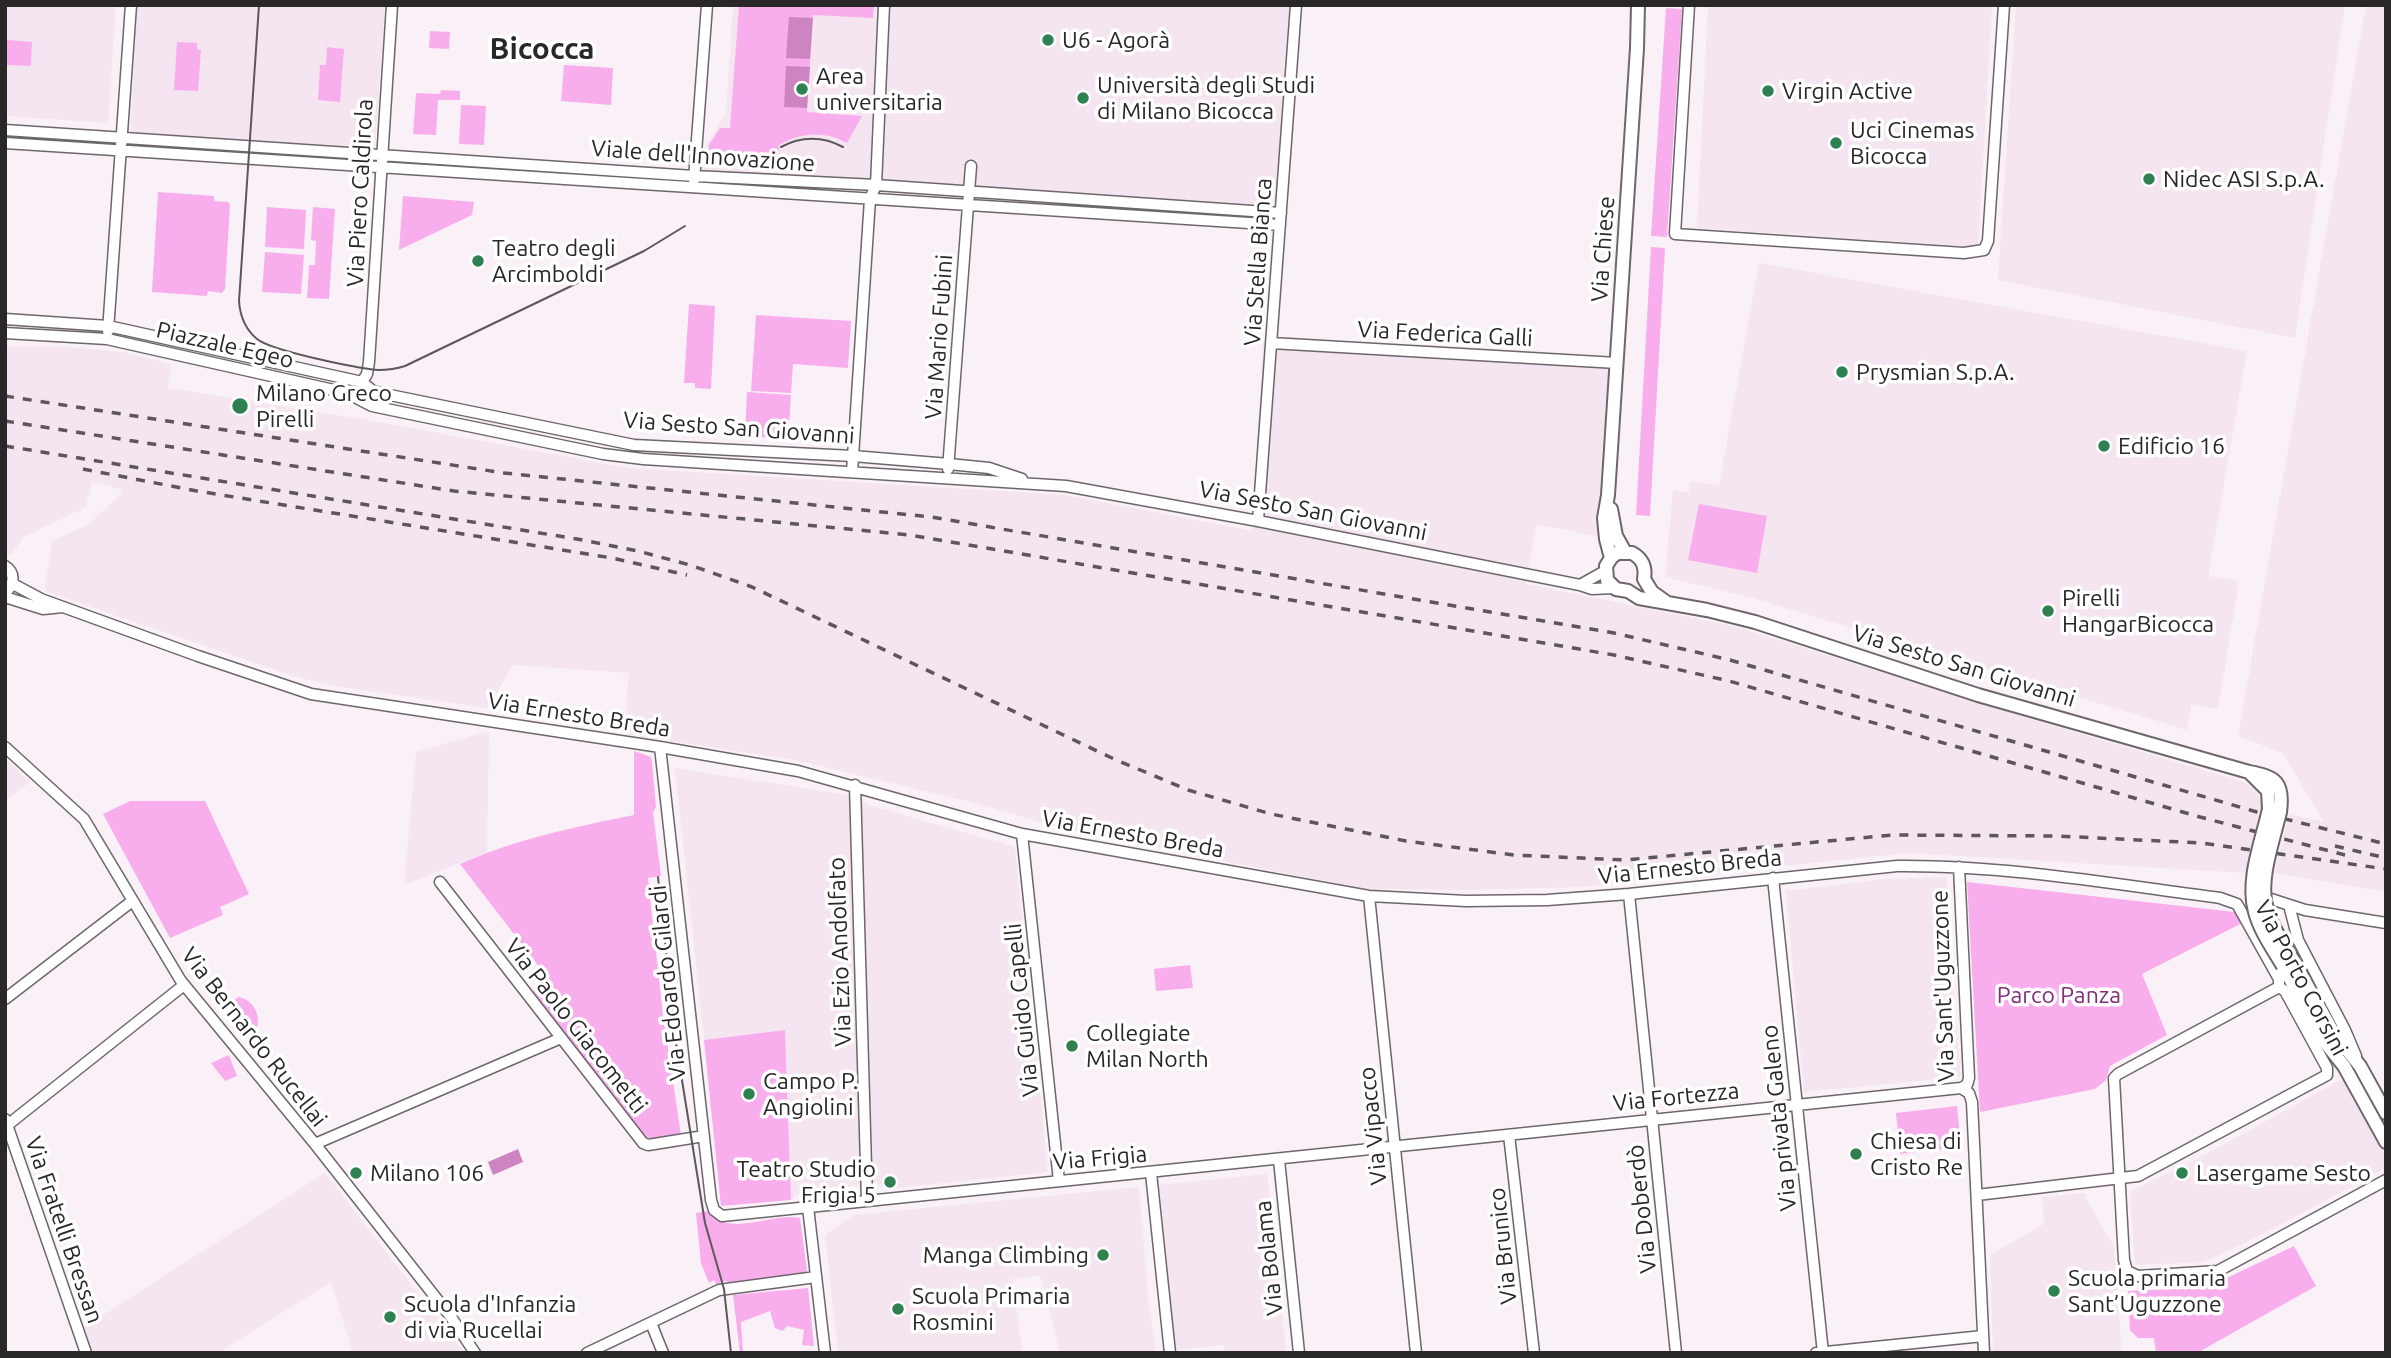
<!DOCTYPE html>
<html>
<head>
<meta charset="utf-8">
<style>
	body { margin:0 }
	#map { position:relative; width:2391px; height:1358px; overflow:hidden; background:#f9f1f7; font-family:Ubuntu,sans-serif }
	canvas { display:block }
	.frame { position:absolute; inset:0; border:7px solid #2a2729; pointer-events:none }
</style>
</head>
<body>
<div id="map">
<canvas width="2391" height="1358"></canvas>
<div class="frame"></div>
</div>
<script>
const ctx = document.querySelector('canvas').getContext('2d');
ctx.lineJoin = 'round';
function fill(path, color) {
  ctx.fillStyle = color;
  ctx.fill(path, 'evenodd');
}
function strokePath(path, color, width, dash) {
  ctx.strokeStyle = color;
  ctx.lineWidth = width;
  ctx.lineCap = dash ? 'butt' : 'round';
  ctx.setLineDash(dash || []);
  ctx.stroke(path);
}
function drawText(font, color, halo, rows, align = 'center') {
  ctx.font = font + ' Ubuntu,sans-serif';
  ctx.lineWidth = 7;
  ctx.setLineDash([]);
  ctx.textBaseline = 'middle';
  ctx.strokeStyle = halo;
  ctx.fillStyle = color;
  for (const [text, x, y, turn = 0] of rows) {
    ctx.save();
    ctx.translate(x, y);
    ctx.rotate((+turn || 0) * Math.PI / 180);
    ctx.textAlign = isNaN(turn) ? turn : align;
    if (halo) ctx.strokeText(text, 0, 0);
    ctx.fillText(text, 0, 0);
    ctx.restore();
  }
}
const built = new Path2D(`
	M5 5H116L108 123 5 116Z
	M137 5H385L375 149 130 132Z
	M733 5H879L872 182 701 170 700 155 726 114Z
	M890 5H1289L1276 204 1273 207 878 181Z
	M1708 5H1992L1978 247 1697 228Z
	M2016 5H2345L2295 338 1998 280Z
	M2366 5H2386V892L2274 873 2289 814 2324 822 2283 753 2238 736Z
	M1759 263 2247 351 2208 576 2239 581 2218 709 2192 704 2187 730 1753 598 1665 577 1673 490 1689 493 1690 481 1719 485Z
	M1263 341 1612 359 1601 537 1536 524 1526 584 1737 627 2027 718 2244 782 2257 792 2263 807 2247 873 1909 853 1580 887 1466 890 1366 889 1074 832 975 803 795 760 624 734 629 673 513 665 488 708 334 686 293 676 47 592 45 588 52 541 89 524 121 494 122 490 92 481 86 507 24 537 12 553 5 555V346L69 347 122 352 171 364 168 388 368 420 628 468 1065 495 1252 531Z
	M489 731 487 852 404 885 416 752Z
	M5 759 30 782 5 801Z
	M675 768 854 796 869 805 1015 847 1048 1172 886 1189 876 1182 795 1195 791 1200 785 1030 704 1040Z
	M1947 877 1952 977 1961 1077 1804 1092 1786 891 1885 879Z
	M2344 1078 2386 1156V1168L2261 1235 2204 1262 2135 1265 2130 1192 2223 1145Z
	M325 1173 464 1353H353L331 1282 218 1353H92L83 1328Z
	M1267 1174 1286 1353H1225L1224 1345 1176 1350 1159 1185Z
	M1139 1187 1149 1307 1156 1353H1060L1040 1275 1013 1279 1022 1353H838L825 1235 854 1215Z
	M2086 1193V1198L2114 1247 2122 1353H1993L1990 1255 2044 1224 2042 1197Z`);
const green = new Path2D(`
	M739 5H874L873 18 813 15 807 112 862 116 847 143C824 131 802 132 779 145L778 162 709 158V145L720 128H730Z
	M1666 8 1682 9 1667 237 1651 236Z
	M430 31 450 32 449 49 429 48Z
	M7 40 32 42 31 66 6 65Z
	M177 42 197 43V49L201 50 198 91 174 90Z
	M327 47 344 49 340 102 318 100 320 65H326Z
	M564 65 613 68 611 105 561 101Z
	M441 90 460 91V100H438L436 135 413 134 416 93 440 94Z
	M461 105 486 106 484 145 459 144Z
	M158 192 214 196V201L228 202 230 205 225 289 222 293 208 291 207 296 152 292Z
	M403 196 474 202 472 215 399 250Z
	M267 207 306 210 304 249 265 247Z
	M313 207 335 209 329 299 307 298 309 265H315L316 241 311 240Z
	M1651 247 1665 248 1650 516 1636 515Z
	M265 252 304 255 301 294 262 292Z
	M689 304 715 306 711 389 695 388V383H684Z
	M756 315 851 321 848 368 793 364 791 393 751 391Z
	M747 392 791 395 788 439 745 436Z
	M1699 504 1767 516 1757 573 1688 560Z
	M634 751 651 757 652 762 656 807 653 812 661 876 648 878 663 1015 681 1135 655 1141 643 1136 533 991 547 977 460 864C516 839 575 827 634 815Z
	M130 801H205L249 894 220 907 223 915 170 938 103 814Z
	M1967 882 2235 912 2242 923 2142 974 2167 1035 2110 1066 2106 1080 2095 1089 1980 1112Z
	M1190 965 1193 988 1156 991 1154 969Z
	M238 997C258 999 266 1029 248 1038 233 1033 228 1019 230 1004Z
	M785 1030 791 1200 721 1206 704 1040Z
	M229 1055 237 1076 225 1081 211 1063Z
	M1957 1106 1961 1147 1900 1154 1896 1113Z
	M709 1211C730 1239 771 1212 800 1218L807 1271 786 1281 736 1286 725 1281 716 1284 714 1280 709 1283 701 1263 696 1213Z
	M2294 1246 2316 1286 2197 1353H2156L2154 1338H2138L2130 1330 2128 1291 2194 1288 2214 1284Z
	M808 1288 814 1346 802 1345 804 1330 787 1326 783 1331 775 1328 770 1311 741 1322 743 1353H740L733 1295Z`);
const water = new Path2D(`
	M789 17 813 18 810 59 786 58Z
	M786 66 810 67 807 108 784 107Z
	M518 1149 523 1162 493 1175 488 1162Z`);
const minor = new Path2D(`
	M1689 5 1675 234 1964 253 1984 250 1988 241 2004 5
	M5 130 694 176 876 185 1281 213
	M5 143 1280 225
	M694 180 707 5
	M5 319 108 326 362 382
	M108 331 131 5
	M5 333 107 339 347 393 372 406 603 454 643 459 1066 486 1258 521 1580 585 1592 589 1614 588
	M1271 343 1617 363
	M362 382 373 391 385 394 634 445 853 456 949 464 989 468 1022 479
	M362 382 367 374 369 362 392 5
	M948 469 971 166
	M852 472 870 199 876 185 884 5
	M1258 521 1296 5
	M5 566C16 573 14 585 5 593
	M13 584 41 599 198 656 311 694 660 747 798 771 1022 834 1369 896 1466 901 1547 900 1629 894 1897 866C2005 865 2113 884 2220 898L2237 904
	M1580 585 1605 571
	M5 597 43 609 63 607
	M5 747 84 819 181 981 315 1144 451 1317 475 1353
	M660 747 711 1200 714 1210 722 1216 1961 1088
	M855 785 867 1201
	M1022 834 1059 1181
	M1959 867 1969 1078 1967 1085 1961 1088
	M1773 878 1823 1353
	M440 882 643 1143 648 1145 704 1136
	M1629 894 1676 1353
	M1369 896 1416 1353
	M2271 899 2305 910 2386 923
	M2289 905 2298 940 2345 1030 2356 1056
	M2279 987 2118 1074 2114 1078 2124 1260 2127 1271 2138 1276 2218 1271 2386 1180
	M5 999 131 902
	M1961 1088 1969 1093 1972 1102 1984 1353
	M5 1119 86 1353
	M5 1127 184 985
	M1509 1135 1534 1353
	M315 1144 561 1038
	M1279 1160 1299 1353
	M1151 1173 1170 1353
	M1977 1195 2138 1176 2327 1075V1068L2285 991 2279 987V979L2237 904
	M808 1207 825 1353
	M651 1323 663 1353
	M587 1353 719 1290 816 1277
	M1816 1353 1983 1336`);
const tertiary = new Path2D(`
	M1611 509 1616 536 1625 552
	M1611 558 1606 539 1604 518 1608 495 1637 48 1638 5
	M1644 579C1646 567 1643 559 1632 553H1617L1611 558 1606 566 1607 580 1616 589 1628 591 1639 598 1707 610 1755 622 1978 695 2249 772C2276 777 2284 782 2280 812
	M1644 579 1652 592 1666 602
	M2249 772 2268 791 2269 809
	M2293 960 2333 1032 2360 1066 2386 1113
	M2283 966 2324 1041 2344 1066 2386 1142`);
const tram = new Path2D(`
	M259 5 239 301C240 316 245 329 257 339 272 351 356 368 378 370 387 370 396 369 405 366L644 251 685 226
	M781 147C801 136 823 136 843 147
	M658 877 676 1043 705 1223 724 1289 731 1353`);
const rail = new Path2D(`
	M5 396 504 473 931 517 1614 633 1730 660 2257 812 2386 844
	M5 421 454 491 910 535 1614 655 1729 681 2200 817 2345 855
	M5 446 577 539 638 551 690 565 752 587 1114 759 1188 790 1271 814 1406 841 1514 855 1625 860 1892 835 2056 836 2202 843 2386 869
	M83 469 197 491 612 558 687 575
	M2335 846 2386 858`);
const tertiaryBridge = new Path2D(`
	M2269 809C2262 841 2246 879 2255 912 2260 931 2273 949 2283 966
	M2280 812C2274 838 2259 879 2266 905 2270 924 2283 943 2293 960`);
const markers = [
	[1048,40,7,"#2f8152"],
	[802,89,7,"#2f8152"],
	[1768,91,7,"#2f8152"],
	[1083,98,7,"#2f8152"],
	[1836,143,7,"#2f8152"],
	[2149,179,7,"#2f8152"],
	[478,261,7,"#2f8152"],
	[1842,372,7,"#2f8152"],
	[240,406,9,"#2f8152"],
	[2104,446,7,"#2f8152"],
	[2048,611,7,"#2f8152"],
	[1072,1046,7,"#2f8152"],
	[749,1094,7,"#2f8152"],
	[1856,1154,7,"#2f8152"],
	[356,1173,7,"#2f8152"],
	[2182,1173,7,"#2f8152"],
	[890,1182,7,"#2f8152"],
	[1103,1255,7,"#2f8152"],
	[2054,1291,7,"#2f8152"],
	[898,1309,7,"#2f8152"],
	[390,1317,7,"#2f8152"]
];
const poiNames = [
	["U6 - Agorà",1062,40],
	["Area",816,76],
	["universitaria",816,102],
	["Università degli Studi",1097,85],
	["di Milano Bicocca",1097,111],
	["Virgin Active",1782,91],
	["Uci Cinemas",1850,130],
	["Bicocca",1850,156],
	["Nidec ASI S.p.A.",2163,179],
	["Teatro degli",492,248],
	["Arcimboldi",492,274],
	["Prysmian S.p.A.",1856,372],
	["Milano Greco",256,393],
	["Pirelli",256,419],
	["Edificio 16",2118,446],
	["Pirelli",2062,598],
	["HangarBicocca",2062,624],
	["Collegiate",1086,1033],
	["Milan North",1086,1059],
	["Campo P.",763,1081],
	["Angiolini",763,1107],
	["Chiesa di",1870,1141],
	["Cristo Re",1870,1167],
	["Teatro Studio",876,1169,"right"],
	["Frigia 5",876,1195,"right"],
	["Milano 106",370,1173],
	["Lasergame Sesto",2196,1173],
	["Manga Climbing",1089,1255,"right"],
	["Scuola primaria",2068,1278],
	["Sant’Uguzzone",2068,1304],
	["Scuola Primaria",912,1296],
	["Rosmini",912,1322],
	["Scuola d'Infanzia",404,1304],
	["di via Rucellai",404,1330]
];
const streetNames = [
	["Viale dell'Innovazione",703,156,4],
	["Via Piero Caldirola",360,193,-87],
	["Via Chiese",1603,249,-86],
	["Via Stella Bianca",1258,262,-86],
	["Via Federica Galli",1445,334,3],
	["Via Mario Fubini",939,337,-86],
	["Piazzale Egeo",225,345,13],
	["Via Sesto San Giovanni",739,428,4],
	["Via Sesto San Giovanni",1313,511,11],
	["Via Sesto San Giovanni",1964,666,17],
	["Via Ernesto Breda",579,715,9],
	["Via Ernesto Breda",1133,834,10],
	["Via Ernesto Breda",1690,867,-6],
	["Via Ezio Andolfato",840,952,-92],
	["Via Porto Corsini",2301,978,62],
	["Via Edoardo Gilardi",668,983,-96],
	["Via Sant'Uguzzone",1943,986,-92],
	["Via Guido Capelli",1022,1010,-96],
	["Via Paolo Giacometti",576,1026,52],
	["Via Bernardo Rucellai",254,1037,52],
	["Via Fortezza",1676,1097,-6],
	["Via privata Galeno",1779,1118,-96],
	["Via Vipacco",1373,1126,-96],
	["Via Frigia",1100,1158,-5],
	["Via Doberdò",1642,1209,-96],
	["Via Fratelli Bressan",64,1230,71],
	["Via Brunico",1503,1246,-96],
	["Via Bolama",1269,1258,-96]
];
const parkNames = [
	["Parco Panza",2059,995]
];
const districtNames = [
	["Bicocca",542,49]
];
fill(built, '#f4e5f1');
fill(green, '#f8aeec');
fill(water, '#cd85c1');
strokePath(minor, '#6d666b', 13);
strokePath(tertiary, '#6d666b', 16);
strokePath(minor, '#fff', 10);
strokePath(tertiary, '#fff', 12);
strokePath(tram, '#5b575a', 2);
strokePath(rail, '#5b575a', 3.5, [9, 9]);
strokePath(tertiaryBridge, '#6d666b', 16, []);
strokePath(tertiaryBridge, '#fff', 12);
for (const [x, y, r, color] of markers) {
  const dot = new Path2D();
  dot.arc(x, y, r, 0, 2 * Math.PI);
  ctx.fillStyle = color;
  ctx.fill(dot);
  strokePath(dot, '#fff', 2.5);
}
drawText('23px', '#2a2729', '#fff', poiNames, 'left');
drawText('23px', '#2a2729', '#fff', streetNames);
drawText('23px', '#822e78', '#fff', parkNames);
drawText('bold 30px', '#2a2729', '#fff', districtNames);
</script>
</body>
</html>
